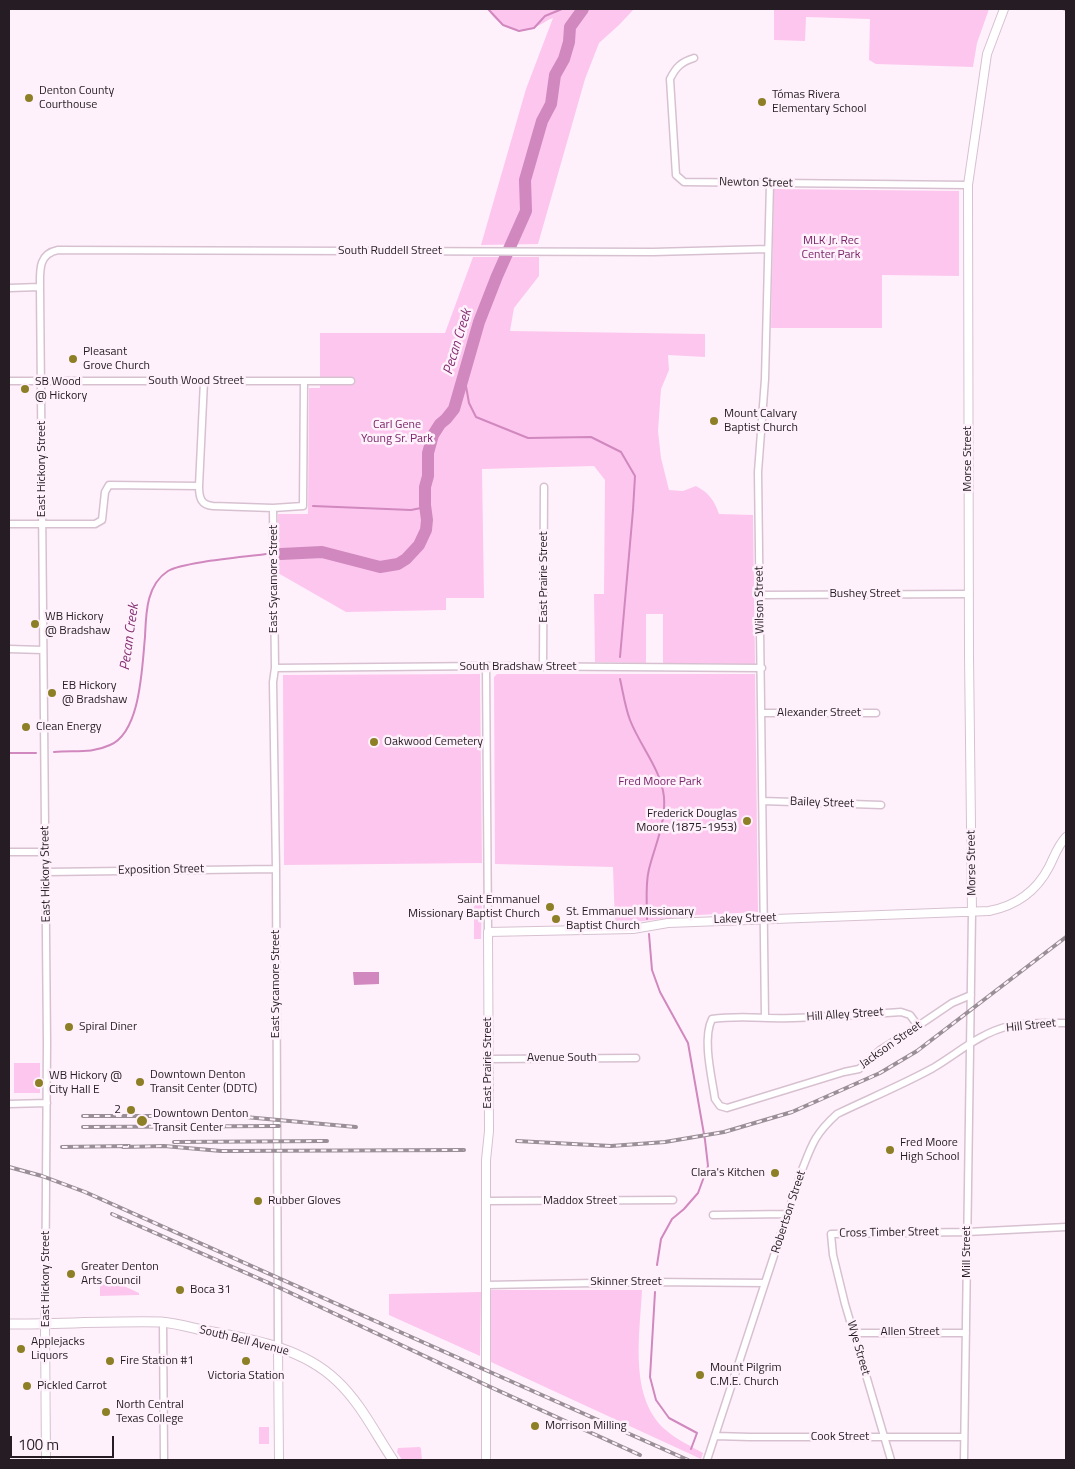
<!DOCTYPE html>
<html>
<head>
<meta charset="utf-8">
<style>
	body { margin:0 }
	#map { position:relative; width:1075px; height:1469px; overflow:hidden; background:#fff1fb; font-family:"Titillium Web",sans-serif }
	canvas { display:block }
	.frame { position:absolute; inset:0; border:10px solid #251d23; pointer-events:none }
	.scale { position:absolute; left:10px; top:1436px; width:104px; height:22px; box-sizing:border-box; border:2px solid #251d23; border-top:0; padding-left:6px; font-size:15px; line-height:18px; white-space:nowrap; color:#251d23; -webkit-text-stroke:4px #fff1fb; paint-order:stroke }
</style>
</head>
<body>
<div id="map">
<canvas width="1075" height="1469"></canvas>
<div class="frame"></div>
<div class="scale">100 m</div>
</div>
<script>
const ctx = document.querySelector('canvas').getContext('2d');
ctx.lineJoin = 'round';
function fill(path, color) {
  ctx.fillStyle = color;
  ctx.fill(path, 'evenodd');
}
function strokePath(path, color, width, dash) {
  ctx.strokeStyle = color;
  ctx.lineWidth = width;
  ctx.lineCap = dash ? 'butt' : 'round';
  ctx.setLineDash(dash || []);
  ctx.stroke(path);
}
function drawText(font, color, halo, rows, align = 'center') {
  ctx.font = font + ' "Titillium Web",sans-serif';
  ctx.lineWidth = 5;
  ctx.setLineDash([]);
  ctx.textBaseline = 'middle';
  ctx.strokeStyle = halo;
  ctx.fillStyle = color;
  for (const [text, x, y, turn = 0] of rows) {
    ctx.save();
    ctx.translate(x, y);
    ctx.rotate((+turn || 0) * Math.PI / 180);
    ctx.textAlign = isNaN(turn) ? turn : align;
    if (halo) ctx.strokeText(text, 0, 0);
    ctx.fillText(text, 0, 0);
    ctx.restore();
  }
}
const green = new Path2D(`
	M488 9H634L619 25 599 43 585 79 538 244 481 245 526 89 553 18C547 20 542 24 536 27 518 35 497 26 488 9Z
	M774 9H989L977 43 973 67 876 64 869 60 870 19 806 17 805 41 774 40Z
	M774 189 959 191V276L882 275V328H771Z
	M473 257H539V276L514 308 510 331 705 334V357L668 355 669 370 661 389 658 431 661 458 669 490 683 491 696 486C709 493 714 500 719 514L753 515 755 664 663 663V614H646V663L595 662 594 594H604L605 480 594 466 482 469 484 598H446V610L346 612 278 573V514H308L309 388H320V333H445Z
	M480 674 482 863 284 865 283 675Z
	M497 674H755L758 912 698 915 615 924 613 867 495 864 494 677Z
	M477 900H482L481 939H474V907Z
	M14 1063H40V1093H14Z
	M100 1275 139 1293V1295L100 1296Z
	M491 1290H642C640 1334 628 1399 667 1431 677 1440 691 1446 703 1453L701 1459 491 1362Z
	M481 1292 480 1356 389 1315V1294Z
	M259 1427H269V1444H259Z
	M420 1447 421 1449 422 1460H402L397 1452 398 1448Z`);
const water = new Path2D(`
	M353 972H379V984L354 985Z`);
const stream = new Path2D(`
	M488 9 503 25 519 31 534 28 545 16 562 9
	M1063 9 1066 10
	M464 375 469 403 476 417 528 438 591 437 621 452 635 476 633 510 620 657
	M313 506 411 510 421 508 425 505
	M620 679C623 692 625 707 630 720 640 746 661 769 664 797 666 823 655 845 649 869 645 885 647 902 647 919
	M54 752C74 750 91 754 110 745 141 732 142 666 145 637 146 614 146 585 168 571 183 562 245 557 266 554
	M9 753H36
	M649 934 652 970 660 992 688 1043 705 1140 708 1166 698 1193 684 1209 672 1219 661 1239 657 1265
	M655 1292 650 1377 656 1400 669 1418 697 1433 691 1449`);
const river = new Path2D(`
	M281 554 322 552 380 567 398 564 406 559 419 545 426 530 427 520 425 505V487L428 476V453L433 435 440 424 446 419 454 409 479 322 497 276 526 211 525 180 542 121 551 104 555 75 564 59 569 42 570 27 583 9`);
const minor = new Path2D(`
	M694 58C681 62 676 67 670 79L676 175 684 182 968 185
	M9 288 40 287
	M9 381H351
	M204 381 199 486C199 498 201 505 213 506L273 508 303 506 304 381
	M273 508 275 668 273 682 276 869 278 1347
	M9 524H95L102 520 105 492 109 485 199 486
	M760 595 969 594
	M9 649 43 650
	M486 666 488 932
	M543 667 544 487
	M275 668 486 666 762 668
	M762 713H876
	M763 801 881 805
	M9 852H46
	M46 872 276 869
	M765 1018 758 472 765 379 770 183
	M918 1026 910 1015 901 1012C865 1014 829 1017 793 1018 766 1019 739 1015 712 1019 702 1039 712 1078 715 1099L720 1106 727 1108 844 1072 859 1069 880 1050 918 1026 952 1003 971 995
	M488 1059 636 1058
	M9 1104 47 1103
	M486 1201 673 1200
	M713 1215 788 1214
	M486 1285 649 1282 765 1283
	M163 1322 164 1460
	M45 1324 47 1043 40 287C40 271 38 254 58 250L653 252 768 249
	M855 1333H966
	M715 1436 750 1437H964
	M707 1460 802 1170C812 1144 815 1134 837 1114 868 1099 902 1085 933 1068 958 1053 980 1033 1009 1026 1027 1022 1048 1023 1066 1023
	M891 1460 845 1304 833 1255 831 1234 967 1232 1066 1227
	M964 1460 972 913`);
const tertiary = new Path2D(`
	M972 913 969 655 968 185 987 54 1004 9
	M45 1324 46 1460
	M278 1347 279 1460
	M486 1460V1160L489 1131 488 932 633 929 668 923 989 911C1015 906 1036 892 1049 867 1054 857 1058 845 1066 837`);
const secondary = new Path2D(`
	M9 1324C59 1324 111 1321 161 1322 175 1323 189 1327 202 1330 248 1339 300 1346 336 1380 360 1402 375 1433 393 1460`);
const rail = new Path2D(`
	M83 1116H234L356 1127
	M83 1127 279 1126
	M517 1141 611 1146 665 1142 724 1132 792 1112 880 1073 917 1051 1066 937
	M174 1142 327 1141
	M62 1147 129 1146
	M123 1147 164 1146 221 1151 464 1150
	M9 1167 42 1176 85 1192 688 1460
	M112 1214 278 1287 486 1385 640 1455`);
const markers = [
	[29,98,5,"#8d7f26"],
	[762,102,5,"#8d7f26"],
	[73,359,5,"#8d7f26"],
	[25,389,5,"#8d7f26"],
	[714,421,5,"#8d7f26"],
	[35,624,5,"#8d7f26"],
	[52,693,5,"#8d7f26"],
	[26,727,5,"#8d7f26"],
	[374,742,5,"#8d7f26"],
	[747,821,5,"#8d7f26"],
	[550,907,5,"#8d7f26"],
	[556,919,5,"#8d7f26"],
	[69,1027,5,"#8d7f26"],
	[140,1082,5,"#8d7f26"],
	[39,1083,5,"#8d7f26"],
	[131,1110,5,"#8d7f26"],
	[142,1121,6,"#8d7f26"],
	[890,1150,5,"#8d7f26"],
	[775,1173,5,"#8d7f26"],
	[258,1201,5,"#8d7f26"],
	[71,1274,5,"#8d7f26"],
	[180,1290,5,"#8d7f26"],
	[21,1349,5,"#8d7f26"],
	[110,1361,5,"#8d7f26"],
	[246,1361,5,"#8d7f26"],
	[700,1375,5,"#8d7f26"],
	[27,1386,5,"#8d7f26"],
	[106,1412,5,"#8d7f26"],
	[535,1426,5,"#8d7f26"]
];
const poiNames = [
	["Denton County",39,91],
	["Courthouse",39,105],
	["Tómas Rivera",772,95],
	["Elementary School",772,109],
	["Pleasant",83,352],
	["Grove Church",83,366],
	["SB Wood",35,382],
	["@ Hickory",35,396],
	["Mount Calvary",724,414],
	["Baptist Church",724,428],
	["WB Hickory",45,617],
	["@ Bradshaw",45,631],
	["EB Hickory",62,686],
	["@ Bradshaw",62,700],
	["Clean Energy",36,727],
	["Oakwood Cemetery",384,742],
	["Frederick Douglas",737,814,"right"],
	["Moore (1875-1953)",737,828,"right"],
	["Saint Emmanuel",540,900,"right"],
	["Missionary Baptist Church",540,914,"right"],
	["St. Emmanuel Missionary",566,912],
	["Baptist Church",566,926],
	["Spiral Diner",79,1027],
	["Downtown Denton",150,1075],
	["Transit Center (DDTC)",150,1089],
	["WB Hickory @",49,1076],
	["City Hall E",49,1090],
	["2",121,1110,"right"],
	["Downtown Denton",153,1114],
	["Transit Center",153,1128],
	["Fred Moore",900,1143],
	["High School",900,1157],
	["Clara's Kitchen",765,1173,"right"],
	["Rubber Gloves",268,1201],
	["Greater Denton",81,1267],
	["Arts Council",81,1281],
	["Boca 31",190,1290],
	["Applejacks",31,1342],
	["Liquors",31,1356],
	["Fire Station #1",120,1361],
	["Mount Pilgrim",710,1368],
	["C.M.E. Church",710,1382],
	["Victoria Station",246,1376,"center"],
	["Pickled Carrot",37,1386],
	["North Central",116,1405],
	["Texas College",116,1419],
	["Morrison Milling",545,1426]
];
const streetNames = [
	["Newton Street",756,183,1],
	["South Ruddell Street",390,251],
	["South Wood Street",196,381],
	["Morse Street",968,459,-90],
	["East Hickory Street",42,469,-90],
	["East Prairie Street",544,577,-90],
	["East Sycamore Street",274,579,-90],
	["Bushey Street",865,594],
	["Wilson Street",760,600,-91],
	["South Bradshaw Street",518,667],
	["Alexander Street",819,713],
	["Bailey Street",822,803,2],
	["Morse Street",972,863,-91],
	["Exposition Street",161,870,-1],
	["East Hickory Street",46,874,-91],
	["Lakey Street",745,919,-2],
	["East Sycamore Street",276,984,-90],
	["Hill Alley Street",845,1015,-4],
	["Hill Street",1031,1026,-6],
	["Jackson Street",891,1045,-35],
	["Avenue South",562,1058],
	["East Prairie Street",488,1063,-90],
	["Maddox Street",580,1201],
	["Robertson Street",789,1212,-72],
	["Cross Timber Street",889,1233,-1],
	["Mill Street",967,1252,-90],
	["East Hickory Street",46,1279,-90],
	["Skinner Street",626,1282],
	["Allen Street",910,1332],
	["South Bell Avenue",244,1341,14],
	["Wye Street",858,1348,74],
	["Cook Street",840,1437]
];
const parkNames = [
	["MLK Jr. Rec",831,241],
	["Center Park",831,255],
	["Carl Gene",397,425],
	["Young Sr. Park",397,439],
	["Fred Moore Park",660,782]
];
const waterNames = [
	["Pecan Creek",458,342,-73],
	["Pecan Creek",130,637,-82]
];
fill(green, '#fdc6ee');
fill(water, '#d088be');
strokePath(stream, '#d088be', 2);
strokePath(river, '#d088be', 12);
strokePath(minor, '#d7c1d1', 9);
strokePath(tertiary, '#d7c1d1', 10);
strokePath(secondary, '#d7c1d1', 11);
strokePath(minor, '#fff', 6);
strokePath(tertiary, '#fff', 8);
strokePath(secondary, '#fff', 9);
strokePath(rail, '#9a8f97', 4);
strokePath(rail, '#fff1fb', 2, [5.5]);
for (const [x, y, r, color] of markers) {
  const dot = new Path2D();
  dot.arc(x, y, r, 0, 2 * Math.PI);
  ctx.fillStyle = color;
  ctx.fill(dot);
  strokePath(dot, '#fff1fb', 2);
}
drawText('12px', '#251d23', '#fff1fb', poiNames, 'left');
drawText('12px', '#251d23', '#fff1fb', streetNames);
drawText('12px', '#7a266a', '#fff1fb', parkNames);
drawText('italic 14px', '#832f73', '#fff1fb', waterNames);
</script>
</body>
</html>
